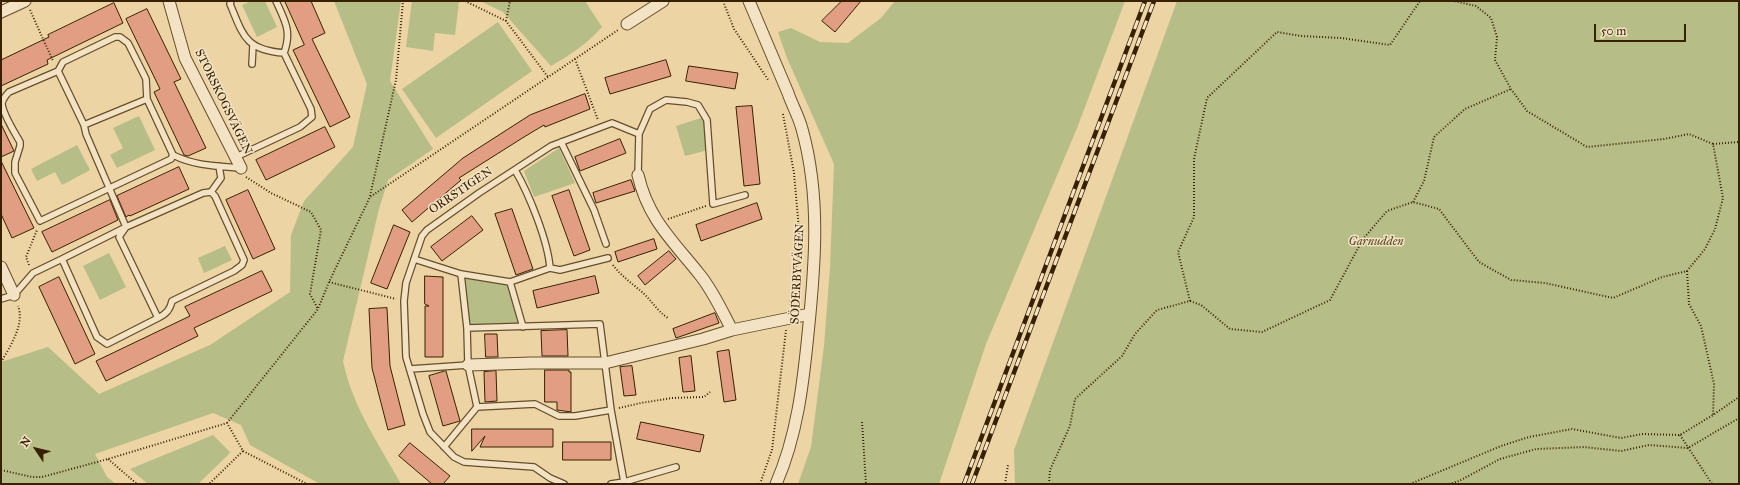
<!DOCTYPE html>
<html>
<head>
<meta charset="utf-8">
<style>
	body { margin:0 }
	#map { position:relative; width:1740px; height:485px; overflow:hidden; background:#ecd4a4; font-family:"IM FELL Great Primer",serif }
	canvas { display:block }
	.frame { position:absolute; inset:0; border:2px solid #382101; pointer-events:none }
	.north { position:absolute; left:16px; top:429px; width:40px; height:40px; -webkit-text-stroke:3px #f3e3c4; paint-order:stroke; rotate:305deg; font-size:11px; font-weight:700; line-height:16px; text-align:center; color:#382101 }
	.north::after { content:''; display:block; margin:auto; width:14px; height:18px; background:#382101; clip-path:polygon(50% 0,100% 100%,50% 72%,0 100%) }
	.scale { position:absolute; left:1594px; top:24px; width:92px; height:18px; box-sizing:border-box; border:2px solid #382101; border-top:0; padding-left:5px; font-size:12px; line-height:14px; white-space:nowrap; color:#382101; -webkit-text-stroke:3px #f3e3c4; paint-order:stroke }
</style>
</head>
<body>
<div id="map">
<canvas width="1740" height="485"></canvas>
<div class="frame"></div>
<div class="north">N</div>
<div class="scale">50 m</div>
</div>
<script>
const ctx = document.querySelector('canvas').getContext('2d');
ctx.lineJoin = 'round';
function fill(path, color) {
  ctx.fillStyle = color;
  ctx.fill(path, 'evenodd');
}
function strokePath(path, color, width, dash) {
  ctx.strokeStyle = color;
  ctx.lineWidth = width;
  ctx.lineCap = dash ? 'butt' : 'round';
  ctx.setLineDash(dash || []);
  ctx.stroke(path);
}
function drawText(font, color, halo, rows, align = 'center') {
  ctx.font = font + ' "IM FELL Great Primer",serif';
  ctx.lineWidth = 3;
  ctx.setLineDash([]);
  ctx.textBaseline = 'middle';
  ctx.strokeStyle = halo;
  ctx.fillStyle = color;
  for (const [text, x, y, turn = 0] of rows) {
    ctx.save();
    ctx.translate(x, y);
    ctx.rotate((+turn || 0) * Math.PI / 180);
    ctx.textAlign = isNaN(turn) ? turn : align;
    if (halo) ctx.strokeText(text, 0, 0);
    ctx.fillText(text, 0, 0);
    ctx.restore();
  }
}
const green = new Path2D(`
	M251 1H265L277 27 257 37 242 5Z
	M334 1H401L390 81 433 149 388 180 379 209 343 361C352 406 379 444 401 484H320L250 445 241 425 213 413 95 454 107 477 116 484H1V362L48 347 99 394 210 345 290 292 291 235 304 201 353 147 367 84Z
	M412 1 459 2 455 35 435 33 433 51 406 47Z
	M480 1H585L602 27C587 44 570 55 551 66L503 12Z
	M895 1H1125L1077 128 986 344 939 484H798L811 447 824 346 830 268 834 164 787 58 778 32 791 28 820 42 848 43 881 18Z
	M1177 1H1739V484H1015L1014 450Z
	M498 22 532 71 436 138 402 89Z
	M139 116 155 150 117 168 110 155 123 148 113 128Z
	M704 117 708 150 685 156 676 126Z
	M77 145 90 170 62 185 55 172 37 181 31 169Z
	M559 148 575 183 534 197 524 171Z
	M225 246 232 260 204 273 198 258Z
	M109 253 126 287 100 300 83 266Z
	M461 274 510 282 523 327 467 328Z
	M213 435 230 452 228 455 198 484H148L130 469Z`);
const building = new Path2D(`
	M285 1H311L325 33 312 39 350 117 330 127 293 50 304 45Z
	M842 1H861L835 32 822 21Z
	M114 3 123 23 47 60 48 64 1 86V60L49 37 48 35Z
	M147 9 181 79 174 82 206 148 188 156 184 155 154 92 160 89 126 19Z
	M666 60 671 76 610 94 605 78Z
	M689 66 738 73 735 89 686 81Z
	M585 94 590 109 545 127 544 125 524 137 459 178 461 180 412 222 402 210 463 158 530 115Z
	M752 106 760 184 744 186 736 107Z
	M1 124 14 151 1 157Z
	M325 127 335 147 266 180 256 160Z
	M620 139 626 153 580 171 575 157Z
	M1 161 34 228 12 238 1 214Z
	M179 167 189 189 130 216 129 215 126 217 117 196Z
	M631 180 635 191 596 203 593 193Z
	M248 190 275 249 253 259 226 200Z
	M569 190 590 250 574 256 552 196Z
	M110 200 118 220 52 252 42 232Z
	M757 203 762 219 701 241 696 225Z
	M512 209 533 269 516 275 495 214Z
	M472 216 483 230 442 261 431 247Z
	M394 225 410 232 387 289 371 283Z
	M654 239 657 249 618 262 615 252Z
	M669 251 676 259 645 285 638 276Z
	M262 271 272 291 194 328 198 336 106 381 96 361 190 316 185 307Z
	M425 276 443 277V357H425V306H429L425 304Z
	M595 276 599 293 537 308 533 291Z
	M59 277 95 354 75 364 39 287Z
	M387 308 390 366 405 425 388 430 372 368 369 309Z
	M715 313 719 323 676 338 673 329Z
	M567 330 568 356H542L541 331Z
	M485 334H497L498 357H486Z
	M729 350 736 400 724 402 717 352Z
	M691 356 695 391 683 392 679 358Z
	M632 366 636 395 624 396 620 367Z
	M545 370H569V372H571V412L557 410V402H545Z
	M446 371 460 421 443 426 429 376Z
	M496 371 497 401 485 402 484 372Z
	M641 422 704 435 700 452 637 439Z
	M472 429H553V447H480L485 436 472 451Z
	M563 442H611V460H563Z
	M410 443 450 476 443 484H432L399 456Z`);
const path = new Path2D(`
	M465 1 506 21 548 77
	M723 1 734 29 769 81
	M30 10 53 61
	M506 21 510 1
	M575 59 598 120
	M783 114 794 173 800 241 790 306
	M1713 144 1739 142
	M246 177 271 193 311 212 321 230 310 294 318 309
	M370 196 396 80 403 1
	M1413 202 1424 181 1434 137 1465 109 1511 89
	M668 219 706 206
	M29 265 26 257 37 230
	M613 265C621 276 633 284 643 293 652 301 657 311 668 318
	M1687 271 1689 304 1701 326 1714 384 1713 415
	M329 282 396 299
	M1190 301 1178 252 1194 217V159L1207 98 1277 32 1301 36 1341 38 1390 45 1420 1
	M1 362C10 347 25 324 18 306
	M619 408 641 403 672 398 704 397 710 392
	M862 422 866 484
	M227 423 318 309 329 282 370 197 618 30
	M1680 435 1712 484
	M243 451 307 484
	M108 459 137 484
	M1 470 32 477H42L108 459 227 423 243 451 209 484
	M760 484 772 450 786 330
	M1005 484 1008 465
	M1049 484 1050 470 1070 426 1075 399 1122 356 1135 334 1157 310 1190 301 1201 305 1230 329 1262 332 1330 300 1363 239 1387 211 1413 202 1439 209 1479 262 1511 280 1545 283 1613 298 1662 277 1687 271 1705 249 1715 229 1723 198 1713 144 1689 134 1664 139 1587 147 1527 111 1511 89 1495 60 1497 37 1491 18 1476 6 1454 1
	M1410 484 1501 446 1529 437 1572 429 1621 438 1642 434 1680 435 1713 415 1739 397
	M1449 484 1459 481 1500 459 1536 449 1584 447 1621 451 1649 445 1688 448 1739 418`);
const lane = new Path2D(`
	M231 1 230 4C243 35 245 50 284 53
	M115 37H120L128 43 146 79 147 99 173 155 171 159 40 221 15 173V162L20 146V142C15 133 2 113 2 103 3 99 6 95 9 92L58 71 63 62Z
	M252 64 253 45
	M58 71 84 125 86 134 126 227 203 193 211 192 215 196 244 260 242 265 234 271 172 301C170 310 166 314 158 318
	M84 125 147 99
	M561 142 594 210 606 244
	M173 155C195 166 217 166 241 168
	M236 157 300 127 312 117 311 109 284 53C292 31 285 21 276 1
	M515 170C529 194 548 241 550 268
	M638 175 639 134 650 109 666 100 687 102 698 105 707 120 713 204 745 195
	M211 192 221 178 219 166
	M414 259 461 274 510 282 550 268 560 270 608 258
	M461 274 467 328 468 365 477 407
	M510 282 523 327
	M1 299 14 295 33 273 62 259 97 337 107 344 158 318 119 237 126 227 62 259
	M467 328 600 324 611 410 624 482
	M410 369 468 365
	M444 447 477 407 535 404 559 416H575L611 410
	M564 484 550 478 534 467 464 462 454 457 430 432 423 414 406 357 404 301 406 283 422 236 427 230 479 193 551 146 612 123 639 134
	M611 484 624 482 676 467`);
const street = new Path2D(`
	M169 1 185 58 241 168
	M749 1C762 31 775 62 788 93 792 105 799 117 802 129 821 196 815 266 808 334 803 385 797 436 776 484
	M1 12 25 1
	M627 24 663 1
	M638 175C648 219 673 241 700 275 713 291 722 311 732 330
	M1 267 14 295
	M468 365 531 363H605L703 339 732 330 810 314`);
const rail = new Path2D(`
	M964 484 1145 1
	M972 484 1154 1`);
const streetNames = [
	["STORSKOGSVÄGEN",223,102,64],
	["ORRSTIGEN",461,191,-34],
	["SÖDERBYVÄGEN",798,274,-87]
];
const parkNames = [
	["Garnudden",1376,242]
];
fill(green, '#b6bd87');
fill(building, '#e19e82');
strokePath(building, '#382101', 1);
strokePath(lane, '#654e2a', 8);
strokePath(street, '#654e2a', 13);
strokePath(path, '#382101', 2, [1, 2]);
strokePath(lane, '#f3e3c4', 5.5);
strokePath(street, '#f3e3c4', 11);
strokePath(rail, '#382101', 4.5);
strokePath(rail, '#f3e3c4', 3, [9]);
drawText('12px', '#382101', '#f3e3c4', streetNames);
drawText('italic 12px', '#584822', '#f3e3c4', parkNames);
</script>
</body>
</html>
